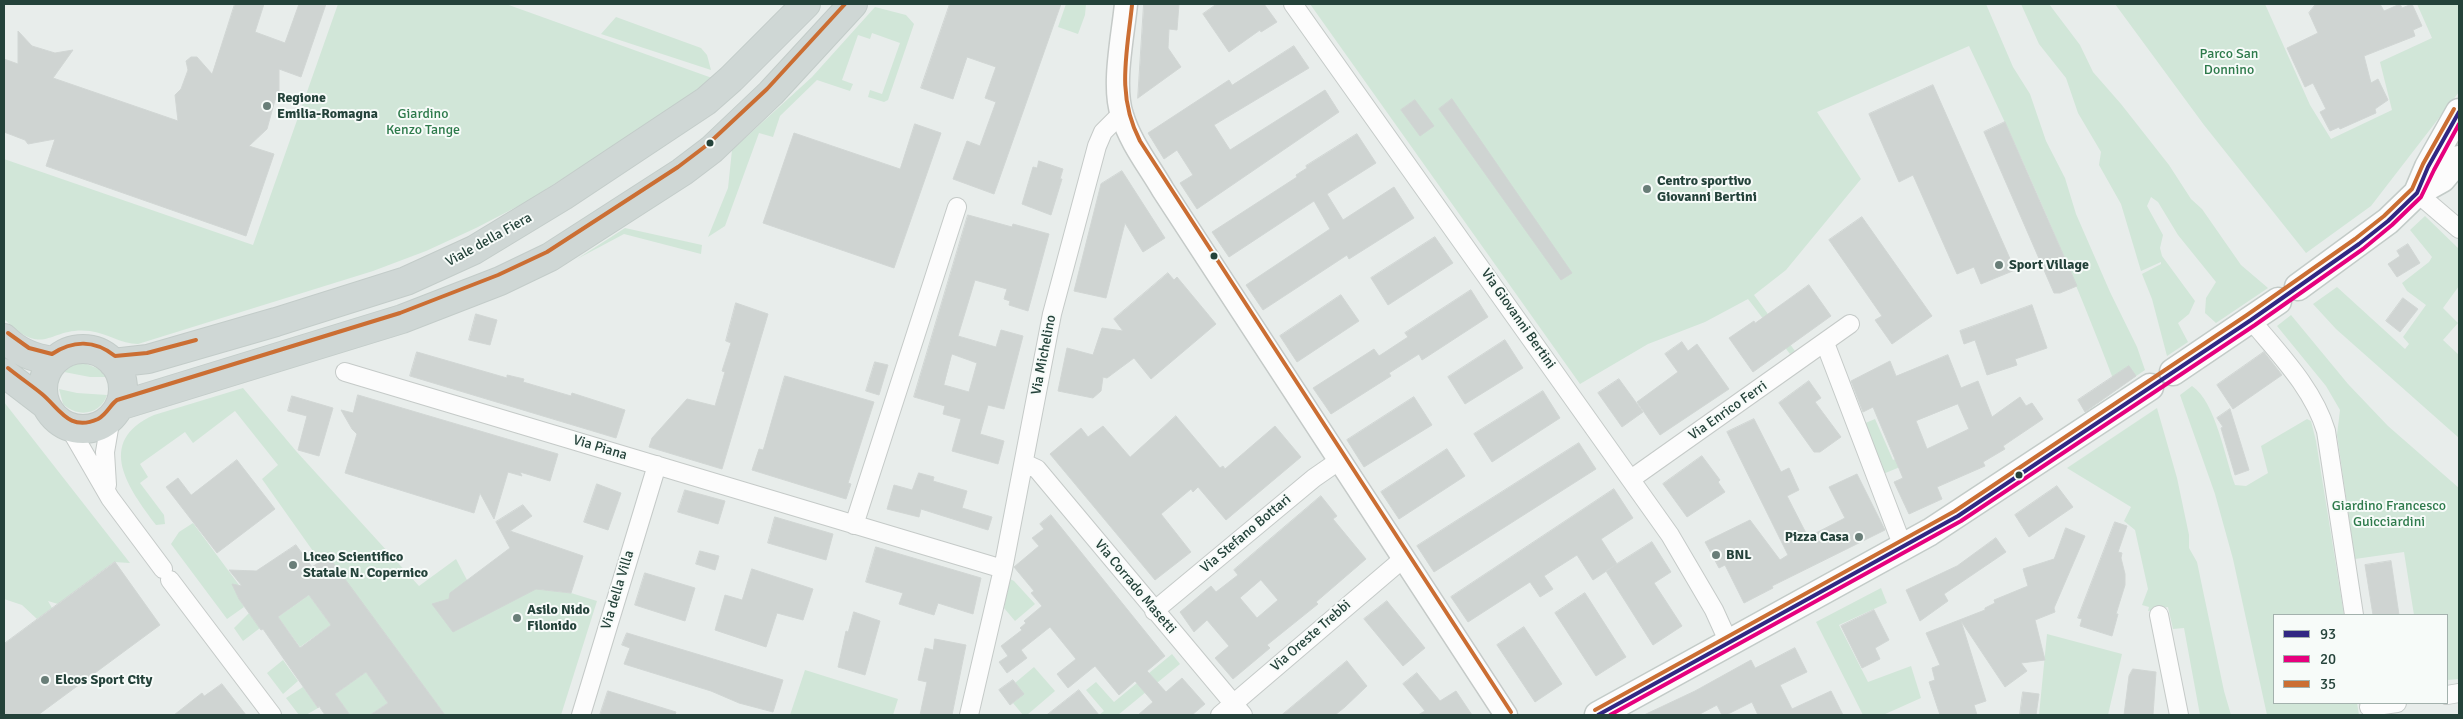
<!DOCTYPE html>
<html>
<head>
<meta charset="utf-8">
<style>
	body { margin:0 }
	#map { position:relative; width:2463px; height:719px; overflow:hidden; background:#e8edeb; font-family:Signika,sans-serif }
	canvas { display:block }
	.frame { position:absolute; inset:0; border:5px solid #24423a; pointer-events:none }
	.legend { position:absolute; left:2273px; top:614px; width:175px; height:90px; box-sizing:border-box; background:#f7fbf9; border:1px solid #a3b1ad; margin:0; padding:6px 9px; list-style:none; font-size:15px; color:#24423a }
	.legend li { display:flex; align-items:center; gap:10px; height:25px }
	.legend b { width:25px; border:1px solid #a3b1ad }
</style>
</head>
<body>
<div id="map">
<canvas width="2463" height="719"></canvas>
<div class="frame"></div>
<ul class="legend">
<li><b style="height:6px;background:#312783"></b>93</li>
<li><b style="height:6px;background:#e6007e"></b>20</li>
<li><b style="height:6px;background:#cb6e33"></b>35</li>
</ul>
</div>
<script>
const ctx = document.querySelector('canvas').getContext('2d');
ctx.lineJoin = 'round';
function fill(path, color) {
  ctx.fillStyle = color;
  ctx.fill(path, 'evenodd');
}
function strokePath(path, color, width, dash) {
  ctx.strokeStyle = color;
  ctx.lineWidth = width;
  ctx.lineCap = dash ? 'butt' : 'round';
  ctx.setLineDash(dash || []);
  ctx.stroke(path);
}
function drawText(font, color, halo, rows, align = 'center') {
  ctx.font = font + ' Signika,sans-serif';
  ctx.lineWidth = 4;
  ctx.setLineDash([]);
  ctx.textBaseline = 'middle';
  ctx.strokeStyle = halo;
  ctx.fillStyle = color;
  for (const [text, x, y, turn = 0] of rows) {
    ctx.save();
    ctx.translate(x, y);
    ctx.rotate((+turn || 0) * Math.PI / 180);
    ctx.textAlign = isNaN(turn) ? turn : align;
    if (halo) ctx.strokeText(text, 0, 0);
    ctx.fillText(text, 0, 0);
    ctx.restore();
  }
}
const green = new Path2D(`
	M338 4H506L712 78 673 108 526 202 476 228 426 251 373 271 138 344C121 344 107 333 90 331 48 326 46 360 4 319V159L253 245Z
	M1066 4H1086L1085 15 1078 34 1058 27Z
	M1310 4H1986L2013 67 2030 94 2046 141 2065 178 2076 214 2110 292 2137 347 2145 370 2117 389C2073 273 2023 158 1969 46L1817 112 1861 179 1786 270 1754 295 1795 351 1790 354 1748 299 1705 322 1648 344 1580 384Z
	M2021 4H2049L2080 45 2093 72 2121 104 2169 165 2191 199 2202 209 2241 265 2268 288 2216 323 2205 313 2206 298 2216 282 2178 235 2158 202 2151 197 2147 206 2163 235 2160 248 2162 256 2195 301 2189 314 2178 323 2188 342 2167 356 2152 299 2142 274 2161 264V262L2141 271 2121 204 2099 165 2101 152 2078 113 2066 78 2039 44Z
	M2115 4H2265L2310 105 2331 139 2392 110 2380 62 2432 38 2417 4H2459V92L2371 206 2306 253 2204 125Z
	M875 7 906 15 914 24 888 100 884 102 868 97 870 90 882 94 900 43 872 33 870 39 858 35 842 80 853 84 850 91 817 80 780 116 773 137 759 133 725 226 708 237 728 188 732 150 812 77Z
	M616 17 701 48 707 55 711 70 601 34Z
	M2425 216 2459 249V286L2443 308 2458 323 2443 340 2459 355V438L2336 329 2313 304 2337 287 2405 349 2409 344 2403 337 2426 305 2407 291 2402 283 2429 262 2432 257 2410 230Z
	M625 228 702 245 701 254 624 234 577 259Z
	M2291 315 2348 384 2388 426 2459 488V679L2447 680V615H2414L2404 552 2355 559 2337 435 2340 410 2326 386 2277 326Z
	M84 363 99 369 106 377H90L64 372 73 365Z
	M2192 386C2216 402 2225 459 2235 485L2246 486 2268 473 2261 446 2307 419 2311 421 2316 441 2344 615H2274V703H2357L2359 715H2267L2233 559 2215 494 2180 395Z
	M243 388 296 451 419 586 456 559 467 580 571 593 597 601 561 715H445L328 557 320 561 262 479 278 465 235 411 193 443 185 432 140 464 148 477 140 483 164 515 165 524 156 525C129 489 94 442 154 415Z
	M59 389 77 393 107 395C100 415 78 418 63 404Z
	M4 402 130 563 114 562 58 604 48 601 52 608 37 619 22 605 4 599Z
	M2157 408 2177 478 2189 535V548L2197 562 2224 691 2231 715H2200L2184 628 2173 629 2168 607 2148 611 2149 607 2142 605 2148 589 2135 530 2124 521 2131 507 2067 468Z
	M1875 419 1893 460 1925 445 1929 455 1883 474 1863 424Z
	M193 523 239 585 237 594 244 607 227 619 171 544 179 532Z
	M1010 579 1014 581 1035 604 1015 621 1004 608Z
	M1881 588 1887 603 1839 625 1868 682 1911 666 1921 698 1883 715H1863L1816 622Z
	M309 595 331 625 300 647 278 617Z
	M249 613 260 628 243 641 234 628Z
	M2047 634 2122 654 2108 715H2039Z
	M1172 654 1180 664 1118 715H1099L1104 711 1086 690 1096 682 1114 702Z
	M283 660 298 681 283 694 267 673Z
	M1034 667 1055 691 1027 715H1023L1013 703 1023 694 1015 683Z
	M805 670 898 699 893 715H790Z
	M366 672 388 703 370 715H350L335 694Z
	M303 687 318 708 306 715H299L286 698Z`);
const building = new Path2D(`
	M235 4H264L255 32 285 43 299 4H326L301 77 279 69V94L275 100 267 129 249 146 274 154 246 236 46 166 55 139 28 144 25 140 4 132V59L18 64V31L32 46 55 53 73 50 53 78 178 121 175 95 181 89 188 70 186 61 191 57H197L212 74Z
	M950 4H1061L994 194 953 179 967 141 980 146 996 102 985 98 996 67 967 57 953 99 921 88Z
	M1144 4H1179L1177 30 1169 29 1168 48 1181 67 1138 98Z
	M1217 4H1264L1277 22 1261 32 1260 30 1229 52 1203 14Z
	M2316 4H2380L2384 11 2400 4 2402 8 2412 4 2422 26 2413 30 2415 36 2364 56 2371 83 2378 79 2388 100 2375 109 2376 113 2340 129 2339 127 2330 131 2320 112 2326 109 2313 83 2305 87 2287 48 2318 33 2309 13Z
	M1294 46 1309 68 1214 125 1230 150 1325 90 1339 112 1197 209 1180 183 1193 175 1177 150 1164 159 1148 133 1229 80 1232 85Z
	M1933 85 2015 270 1981 284 1974 267 1957 274 1913 175 1899 182 1869 114Z
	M1452 99 1572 273 1561 280 1439 109Z
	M1415 100 1434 126 1420 136 1401 110Z
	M2005 122 2077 286 2060 293H2054L1984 132Z
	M915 124 941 133 894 268 763 223 794 133 900 169Z
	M1357 134 1376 163 1327 194 1343 220 1394 187 1414 218 1349 259 1347 255 1263 310 1246 285 1330 229 1314 201 1229 257 1212 232 1297 177 1296 175 1307 168 1306 166Z
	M1039 161 1063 169 1060 179H1062L1051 215 1022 204 1033 167 1037 168Z
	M1122 171 1165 238 1143 252 1125 223 1106 298 1074 291 1101 184Z
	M968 215 1012 227 1013 224 1049 234 1028 311 1009 305 1010 301 1004 299 1007 289 975 280 958 336 996 347 1001 330 1023 336 1004 409 988 405 980 434 1004 441 998 464 952 451 961 419 943 414 945 406 914 397ZM952 354 977 363 969 392 944 385Z
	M1862 217 1932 316 1892 344 1875 320 1882 316 1829 240Z
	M1435 237 1453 263 1388 305 1371 278Z
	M2408 244 2420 263 2397 277 2388 264 2400 256 2397 251Z
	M1168 273 1174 280 1177 277 1216 324 1151 379 1134 358 1107 378 1103 377 1101 391 1093 398 1058 391 1067 348 1093 355 1102 328 1123 331 1114 319Z
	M1809 285 1831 316 1753 372 1729 338 1754 321 1755 323Z
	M1471 290 1488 317 1422 360 1419 354 1389 373 1391 376 1331 414 1313 388 1374 349 1379 356 1408 337 1405 333Z
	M1341 295 1359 321 1297 362 1280 336Z
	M2403 298 2418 309 2400 332 2386 321Z
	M736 303 768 314 722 469 649 447 652 438 687 399 715 406 725 372 722 371 731 343 726 341Z
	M2032 305 2047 348 2015 359 2017 365 1987 375 1975 340 1964 344 1960 331Z
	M476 314 497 320 490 345 469 340Z
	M1505 340 1523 368 1465 404 1448 377Z
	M1682 342 1688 351 1697 344 1729 389 1660 435 1637 402 1678 372 1665 354Z
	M417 352 507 378V375L524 379 523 382 571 396 572 393 625 410 616 438 410 376Z
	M2264 352 2282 375 2233 409 2217 385Z
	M1948 355 1961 388 1978 381 1992 417 2020 397 2026 406 2032 403 2043 419 2003 446 2005 449 1983 462 1985 466 1937 487 1942 499 1909 514 1894 482 1903 478 1873 407 1863 412 1851 381 1890 361 1896 376ZM1958 404 1969 429 1927 449 1916 421Z
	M875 362 888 365 879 395 866 391Z
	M2129 366 2136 376 2085 412 2078 400Z
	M785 376 874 402 848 483 851 484 846 499 752 470 759 449 763 450Z
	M1619 379 1643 412 1622 427 1598 393Z
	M1809 381 1821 398 1815 402 1841 437 1820 452H1814L1779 403Z
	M1543 391 1560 418 1492 462 1474 434Z
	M358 395 558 454 550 481 520 472 522 476 508 472 494 519 480 493 474 513 345 473 357 434 352 429 341 410 353 413Z
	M292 396 333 408 319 456 298 450 307 416 288 411Z
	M1414 397 1432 425 1364 467 1347 440Z
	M2230 409 2249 470 2235 475 2221 428 2223 427 2217 418Z
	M1176 416 1220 468 1223 466 1225 469 1275 426 1301 457 1226 520 1198 487 1193 492 1191 489 1161 514 1191 552 1155 580 1050 454 1081 428 1088 437 1103 426 1130 457Z
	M1754 419 1781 472 1789 468 1799 490 1787 496 1808 537 1845 518 1829 487 1857 474 1885 530 1772 586 1773 588 1744 603 1725 565 1719 568 1705 542 1750 520 1780 560 1788 555 1727 432Z
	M1579 443 1596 469 1434 572 1417 546Z
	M1447 449 1465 476 1399 519 1381 492Z
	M1702 456 1720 480 1718 482 1725 492 1687 517 1663 484Z
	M237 460 275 509 217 553 166 487 178 478 191 495Z
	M919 473 934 477 933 481 967 491 962 508 992 517 988 530 921 509 919 517 887 509 894 485 912 490Z
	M597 484 621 493 608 530 584 522Z
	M2057 486 2073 507 2029 537 2015 515Z
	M1614 489 1633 518 1601 539 1617 564 1593 580 1577 555 1544 576 1553 589 1540 597 1530 582 1468 622 1451 597Z
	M685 490 725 501 718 524 678 512Z
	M1321 496 1337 516 1333 519 1366 559 1316 602 1318 604 1267 645 1270 648 1233 679 1215 658 1229 646 1207 620 1194 632 1180 612 1211 586 1216 592 1238 575 1234 570ZM1261 580 1278 600 1257 618 1240 598Z
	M523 505 532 516 510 531 583 556 571 593 536 589 453 632 432 604 449 599 450 593 510 548 496 522Z
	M1051 515 1165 656 1147 671 1166 692 1182 678 1205 704 1192 715H1138L1153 702 1135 681 1119 695 1095 666 1068 688 1057 674 1076 659 1050 627 1021 650 1027 658 1007 673 999 662 1008 656 1001 646 1022 630 1020 628 1026 623 1024 621 1042 606 1031 593 1034 591 1014 567 1039 546 1032 538 1044 529 1040 524Z
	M775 517 833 534 826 560 768 543Z
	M2115 522 2127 526 2118 552 2122 553 2121 558 2125 574V585L2116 614H2118L2112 636 2080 626 2082 619 2078 618Z
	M2066 528 2085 536 2054 608 2055 612 2035 620 2045 660 2021 663 2027 671 2005 687 1961 621 1986 701 1974 705 1977 715H1940L1929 682 1935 680 1932 668 1940 665 1926 633 1985 610V608L1995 603 1994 600 2028 586 2023 569 2054 559Z
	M1996 538 2006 552 1944 594 1948 601 1920 621 1906 590 1957 566Z
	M1652 542 1671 572 1654 583 1682 626 1653 645 1606 571Z
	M296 545 312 567 328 556 445 715H370L388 703 366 672 335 694 350 715H325L319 706 318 708 263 629 261 630 239 599 232 584 242 586 229 570 256 571ZM309 595 331 625 300 648 278 617Z
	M876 547 981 578 973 614 938 603 934 615 899 604 903 593 866 582Z
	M700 551 719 556 715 570 696 564Z
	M2391 561 2399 615H2373L2365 565Z
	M115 562 160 625 38 715H4V644Z
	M752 569 813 589 803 620 777 613 766 647 715 630 725 595 742 600Z
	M645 573 695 588 685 621 635 605Z
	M1585 593 1626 657 1596 676 1555 613Z
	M1387 601 1425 648 1403 666 1364 619Z
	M1874 610 1889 640 1875 648 1880 659 1862 668 1841 626Z
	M854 612 880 621 865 675 838 667 846 631 848 632Z
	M1524 627 1562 684 1535 702 1497 645Z
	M627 633 783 680 773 712 739 703 711 691 624 664 630 648 622 645Z
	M935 639 966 645 952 715H920L927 682 918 680 925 648 933 650Z
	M1795 648 1807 672 1780 685 1792 709 1831 691 1843 715H1758L1752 702 1726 715H1722L1717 705 1698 715H1644L1695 691 1751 660 1755 668Z
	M1347 661 1367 686 1345 707 1335 715H1282Z
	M2133 669 2156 672 2153 715H2124L2129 676Z
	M1417 673 1440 701 1456 691 1472 715H1418L1425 711 1403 684Z
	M1013 680 1024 694 1010 705 999 690Z
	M222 684 246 715H174L202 693 204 696Z
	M1079 690 1099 715H1047Z
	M608 691 676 712 675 715H600Z
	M2023 692 2039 694 2036 715H2020Z`);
const minor = new Path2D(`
	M1293 4 1670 535 1714 610 1729 643
	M2417 193 2459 229
	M2251 320C2279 354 2313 388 2326 431L2354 615
	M1825 343 1903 547
	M345 372 1003 569
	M69 427 110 498 163 569
	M1024 463 1037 469 1042 475 1243 715
	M1631 479 1850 324
	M107 485 105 452 111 417
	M854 525 957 207
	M170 580 272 715
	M1154 611 1314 478 1340 460
	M2159 615 2179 715
	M2447 695 2459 693
	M2369 707 2397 703
	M581 715 657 465
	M969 715 1003 569 1052 314 1097 146 1103 132 1121 114
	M1220 715 1404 558`);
const tertiary = new Path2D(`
	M1126 4C1123 36 1112 85 1122 115 1130 142 1149 166 1163 190L1506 715`);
const secondary = new Path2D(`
	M2417 193 2428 167 2459 112
	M2298 287 2388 221 2417 193 2442 179 2459 159
	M2173 372 2278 301
	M1598 715 1930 532 2150 387`);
const primary = new Path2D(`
	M4 338C18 352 33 358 53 361
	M43 389a40 40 0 1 1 80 0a40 40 0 1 1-80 0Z
	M113 363 148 359 276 322 406 281 474 250 563 196 706 101 731 79 806 4
	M4 373 46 405
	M119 406 402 319 500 281 550 257 682 172 711 150 771 93 853 4`);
const bus1 = new Path2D(`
	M1598 715 1958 516 2251 320 2359 244 2388 221 2417 193 2428 167 2459 112`);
const bus2 = new Path2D(`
	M1610 715 1961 521 2255 325 2363 249 2392 225 2421 197 2434 170 2459 124`);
const bus3 = new Path2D(`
	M1132 5C1127 54 1116 95 1140 141L1511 712
	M8 333 29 348 52 354C73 340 95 340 115 356L147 353 196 340
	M8 368C19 377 31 385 42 394 60 409 69 432 98 419 107 414 110 405 117 400L400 313 498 275 547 252 678 167 707 145 767 89 845 4
	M1595 710 1955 511 2247 315 2355 239 2384 216 2412 189 2423 164 2454 109`);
const markers = [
	[267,106,5,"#697e78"],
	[710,143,4.5,"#24423a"],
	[1647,189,5,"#697e78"],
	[1214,256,4.5,"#24423a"],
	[1999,265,5,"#697e78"],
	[2019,475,4.5,"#24423a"],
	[1859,537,5,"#697e78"],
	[1716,555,5,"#697e78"],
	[293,565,5,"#697e78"],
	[517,618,5,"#697e78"],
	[45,680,5,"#697e78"]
];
const parkNames = [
	["Parco San",2229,54],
	["Donnino",2229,70],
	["Giardino",423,114],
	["Kenzo Tange",423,130],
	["Giardino Francesco",2389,506],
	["Guicciardini",2389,522]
];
const poiNames = [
	["Regione",277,98],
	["Emilia-Romagna",277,114],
	["Centro sportivo",1657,181],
	["Giovanni Bertini",1657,197],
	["Sport Village",2009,265],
	["Pizza Casa",1849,537,"right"],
	["BNL",1726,555],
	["Liceo Scientifico",303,557],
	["Statale N. Copernico",303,573],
	["Asilo Nido",527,610],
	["Filonido",527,626],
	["Elcos Sport City",55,680]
];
const streetNames = [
	["Viale della Fiera",489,240,-29],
	["Via Giovanni Bertini",1518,319,55],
	["Via Michelino",1044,355,-79],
	["Via Enrico Ferri",1728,411,-35],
	["Via Piana",600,448,17],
	["Via Stefano Bottari",1246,534,-40],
	["Via Corrado Masetti",1135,587,50],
	["Via della Villa",618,590,-73],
	["Via Oreste Trebbi",1311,636,-41]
];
fill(green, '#d1e6d8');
fill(building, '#cfd4d2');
strokePath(building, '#d1d6d4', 1);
strokePath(minor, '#c5cac8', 20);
strokePath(tertiary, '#c5cac8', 25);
strokePath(secondary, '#c3cbc8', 29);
strokePath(primary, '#c3ccc9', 30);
strokePath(minor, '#fcfcfc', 18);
strokePath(tertiary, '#fcfcfc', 22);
strokePath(secondary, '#fcfcfc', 26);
strokePath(primary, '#cfd7d5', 28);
strokePath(bus1, '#312783', 4);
strokePath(bus2, '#e6007e', 4);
strokePath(bus3, '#cb6e33', 4);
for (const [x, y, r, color] of markers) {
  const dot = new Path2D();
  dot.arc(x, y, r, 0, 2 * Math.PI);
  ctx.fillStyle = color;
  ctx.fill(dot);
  strokePath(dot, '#f7fbf9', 2);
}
drawText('14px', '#2d7a4b', '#f7fbf9', parkNames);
drawText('bold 14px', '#24423a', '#f7fbf9', poiNames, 'left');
drawText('14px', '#24423a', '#f7fbf9', streetNames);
</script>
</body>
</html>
